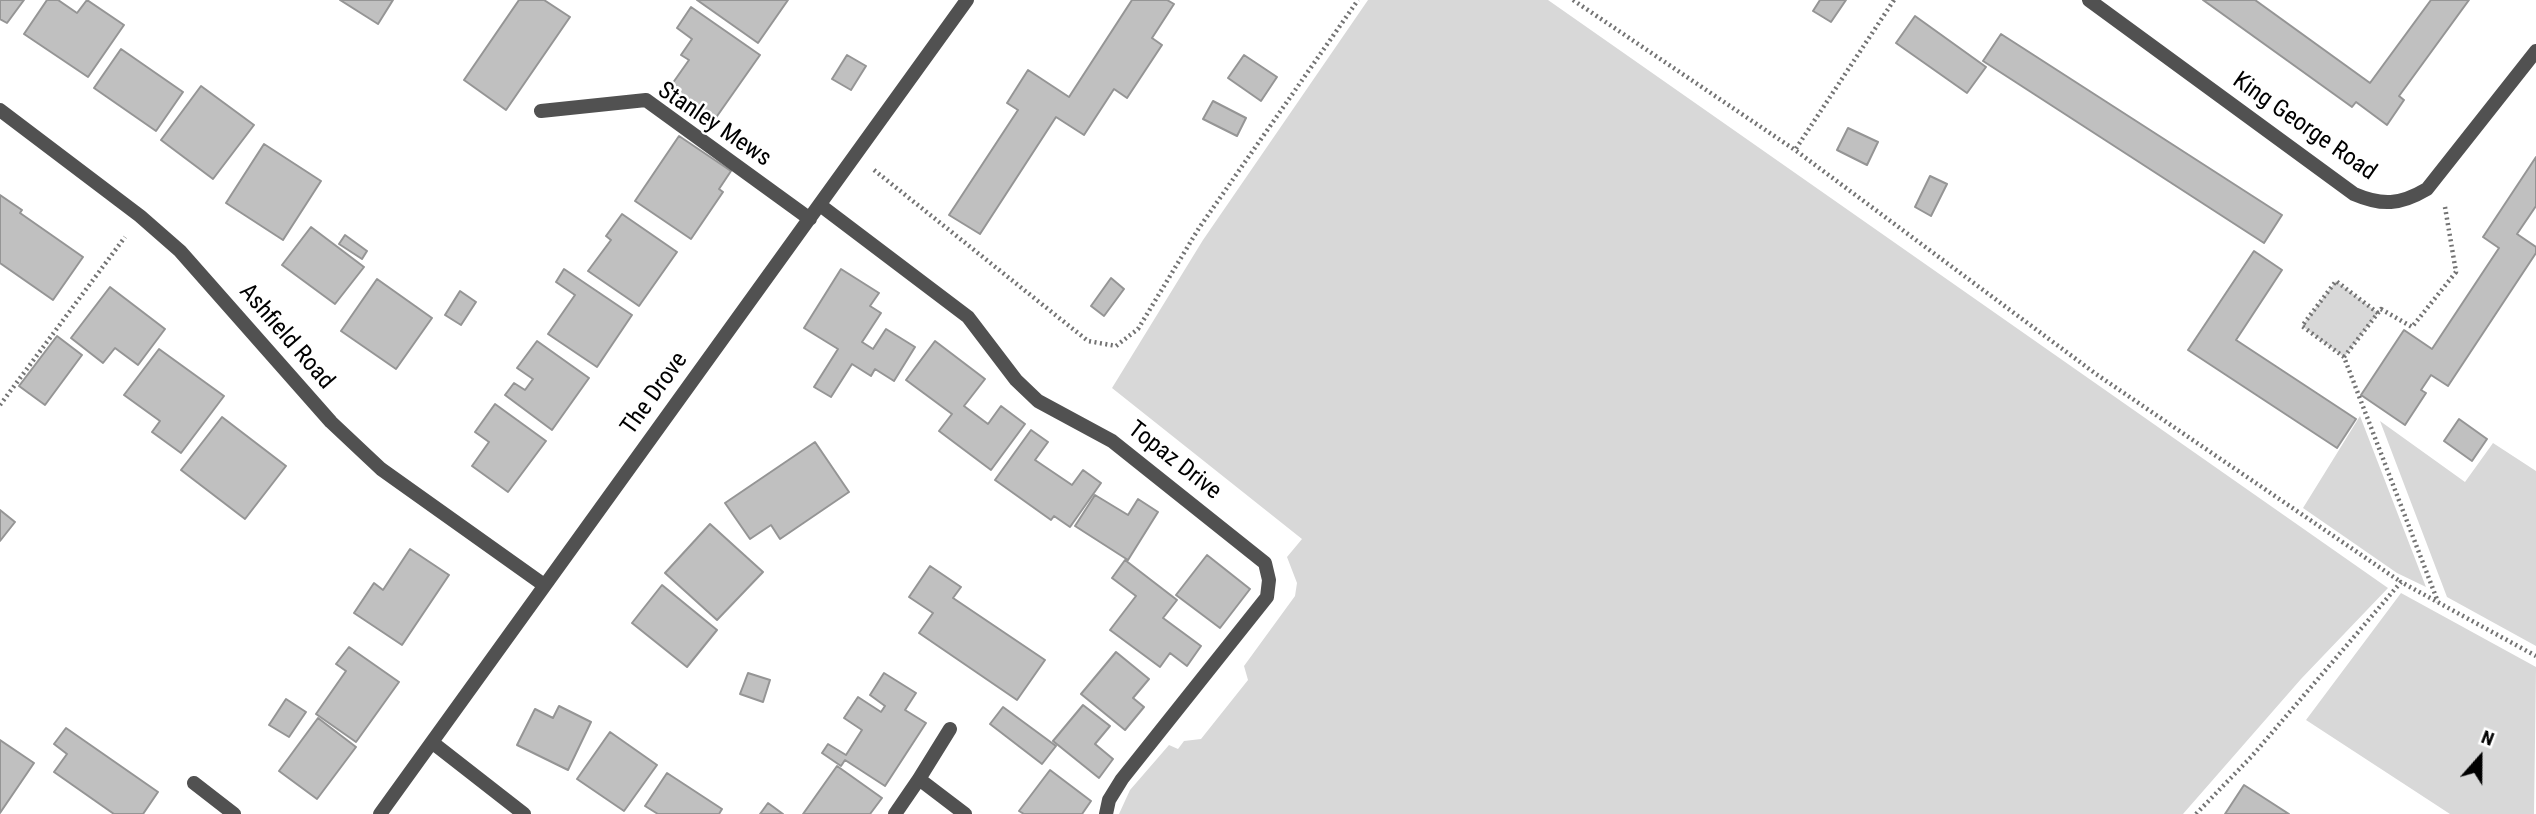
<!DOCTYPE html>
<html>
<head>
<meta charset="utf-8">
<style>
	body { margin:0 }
	#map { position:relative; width:2536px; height:814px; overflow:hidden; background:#fff; font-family:"Roboto Condensed",sans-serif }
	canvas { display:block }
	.north { position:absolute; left:2445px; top:723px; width:70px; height:70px; -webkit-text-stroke:5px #fff; paint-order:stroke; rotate:21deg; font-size:19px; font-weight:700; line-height:28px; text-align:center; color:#000 }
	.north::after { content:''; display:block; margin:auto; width:24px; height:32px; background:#000; clip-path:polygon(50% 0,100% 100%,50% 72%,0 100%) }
</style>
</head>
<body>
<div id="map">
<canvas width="2536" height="814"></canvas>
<div class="north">N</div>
</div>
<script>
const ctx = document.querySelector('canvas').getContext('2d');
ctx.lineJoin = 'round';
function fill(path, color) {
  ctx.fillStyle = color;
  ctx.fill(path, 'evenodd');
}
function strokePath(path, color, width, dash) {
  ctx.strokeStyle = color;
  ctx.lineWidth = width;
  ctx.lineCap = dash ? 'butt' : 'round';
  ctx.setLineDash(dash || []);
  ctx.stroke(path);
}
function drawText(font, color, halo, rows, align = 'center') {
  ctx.font = font + ' "Roboto Condensed",sans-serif';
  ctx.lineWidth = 5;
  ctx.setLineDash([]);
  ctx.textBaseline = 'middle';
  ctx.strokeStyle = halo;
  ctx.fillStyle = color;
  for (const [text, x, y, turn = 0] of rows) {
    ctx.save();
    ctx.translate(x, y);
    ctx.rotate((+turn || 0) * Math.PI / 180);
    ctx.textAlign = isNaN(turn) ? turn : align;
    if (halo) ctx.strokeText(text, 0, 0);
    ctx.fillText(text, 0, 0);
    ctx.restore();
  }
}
const green = new Path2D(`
	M1368 0H1548L2388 588 2301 679 2183 814H1119L1130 790 1169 745 1178 749 1184 741 1201 739 1248 680 1244 666 1295 596 1297 583 1287 557 1302 539 1112 388 1203 240Z
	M2336 281 2378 313 2344 357 2302 326Z
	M2360 416 2426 587 2397 573 2303 508Z
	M2380 421 2465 482 2493 443 2536 471V646L2447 597Z
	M2401 593 2536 667 2534 814H2450L2306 720Z`);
const building = new Path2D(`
	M0 0H24L7 23 0 19Z
	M47 0H58L77 13 87 0 124 25 88 77 24 34Z
	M340 0H393L378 24Z
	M519 0H544L570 17 506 110 464 80Z
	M697 0H788L758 43Z
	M1132 0H1167L1174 4 1152 38 1162 45 1127 98 1114 89 1084 135 1056 117 980 234 949 215 1018 110 1007 103 1028 70 1069 97Z
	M1820 0H1846L1831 22 1813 11Z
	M2203 0H2255L2370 83 2431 0H2469L2399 96 2404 100 2387 125 2356 102 2352 107Z
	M691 7 760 55 715 119 670 87 689 60 681 55 692 39 677 28Z
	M1915 16 1986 67 1967 93 1896 43Z
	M2001 34 2282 215 2264 243 1983 61Z
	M121 49 183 92 156 131 94 88Z
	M847 55 866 66 851 90 832 79Z
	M1244 55 1277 77 1261 101 1228 78Z
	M201 86 254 125 213 179 161 140Z
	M1213 101 1246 118 1237 136 1203 119Z
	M1848 128 1878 142 1867 165 1837 150Z
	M679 136 731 171 719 189 723 192 691 239 635 201Z
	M264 144 321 181 283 240 226 203Z
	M2536 157V206L2517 234 2536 247V253L2448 386 2431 375 2421 390 2426 393 2405 425 2361 395 2404 330 2432 349 2499 248 2483 237Z
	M1930 176 1947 184 1931 216 1915 207Z
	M0 195 22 210 20 213 83 257 53 300 0 263Z
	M622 214 677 252 639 306 588 271 611 240 606 236Z
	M311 227 364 267 335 304 282 265Z
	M345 235 367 251 362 259 339 244Z
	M2254 251 2282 270 2236 340 2356 419 2337 448 2188 350Z
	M564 269 632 315 597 367 548 334 575 295 556 282Z
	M841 269 879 293 870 306 881 313 862 342 873 349 886 329 915 347 894 381 875 369 871 376 852 364 831 397 814 387 838 349 804 328Z
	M1111 278 1124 289 1104 316 1091 306Z
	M377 279 432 318 396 369 341 331Z
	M110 287 165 329 138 365 115 348 103 363 71 338Z
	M460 291 476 302 461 325 445 315Z
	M57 336 82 355 45 405 19 386Z
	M537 341 589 378 552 430 505 395 514 383 525 390 533 379 517 368Z
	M935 341 985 379 964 406 988 424 1001 406 1025 424 991 470 939 431 952 414 906 380Z
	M159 349 224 396 181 453 152 432 160 421 124 395Z
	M495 404 546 441 508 492 472 466 489 442 475 432Z
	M222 417 286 466 245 519 181 470Z
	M2459 419 2487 439 2472 461 2444 441Z
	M1031 430 1048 442 1035 460 1072 485 1083 470 1101 483 1070 527 1054 516 1051 520 995 480Z
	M815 442 849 492 780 539 771 525 750 539 725 503Z
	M1095 495 1128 515 1138 499 1158 512 1128 560 1075 526Z
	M0 510 15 522 0 541Z
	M710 524 763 572 717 620 665 573Z
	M410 549 449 575 402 645 354 613 374 583 383 590Z
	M1207 555 1250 589 1220 628 1176 595Z
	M1125 560 1177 600 1163 618 1201 646 1187 666 1170 653 1160 667 1110 630 1136 596 1112 578Z
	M930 566 961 587 953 598 1045 660 1017 700 919 633 933 613 909 597Z
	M662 585 717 630 687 667 632 623Z
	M349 647 399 682 356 742 316 714 346 671 336 664Z
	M1116 652 1149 679 1133 698 1144 707 1125 730 1081 694Z
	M748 673 770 680 763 702 740 694Z
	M884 673 916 693 905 710 926 723 885 786 845 760 841 766 822 753 828 744 846 755 862 730 844 718 858 697 881 712 885 706 870 695Z
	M286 699 306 712 289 737 269 725Z
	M1083 705 1110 726 1095 744 1113 759 1099 778 1053 741Z
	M559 706 591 722 568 770 517 745 535 709 553 718Z
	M1003 707 1056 746 1042 764 990 724Z
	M318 718 356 747 317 799 279 771Z
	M66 728 158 792 143 814H114L54 772 67 754 54 744Z
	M610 732 657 765 624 811 577 779Z
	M0 740 34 763 0 813Z
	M837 766 882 798 870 814H803Z
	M1050 770 1091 801 1082 814H1024L1019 811Z
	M667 773 722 809 719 814H658L645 806Z
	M2244 785 2289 814H2225Z
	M768 803 783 814H760Z`);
const path = new Path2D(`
	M1573 0 1795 150
	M1894 0 1795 150 2096 374 2401 582
	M874 170 1088 341 1116 346 1138 329 1199 228 1358 0
	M2378 313 2336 281 2302 326 2344 357 2438 602
	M2344 357 2381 309 2412 327 2456 272 2445 207
	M0 405 125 237
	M2196 814 2252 756 2401 582 2536 656`);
const lane = new Path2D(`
	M194 783 234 814`);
const street = new Path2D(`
	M2089 0 2354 194C2382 206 2400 205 2427 189L2536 51
	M0 110 140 216 180 251 331 422 381 469 544 585
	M541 111 646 100 810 219
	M820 205 968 317 1016 380 1038 401 1112 441 1265 563 1269 580 1267 597 1122 779 1109 800 1106 814
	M950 729 919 779 965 814
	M433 743 524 814
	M380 814 967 0
	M895 814 919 779`);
const streetNames = [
	["Stanley Mews",714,125,34],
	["King George Road",2304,127,35],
	["Ashfield Road",286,337,49],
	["The Drove",655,394,-54],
	["Topaz Drive",1174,461,38]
];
fill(green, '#d8d8d8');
fill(building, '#c0c0c0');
strokePath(building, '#959595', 2);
strokePath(path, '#737373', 4.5, [2, 3.5]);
strokePath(lane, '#515151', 14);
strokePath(street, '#515151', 14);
drawText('24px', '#000', '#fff', streetNames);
</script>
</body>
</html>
